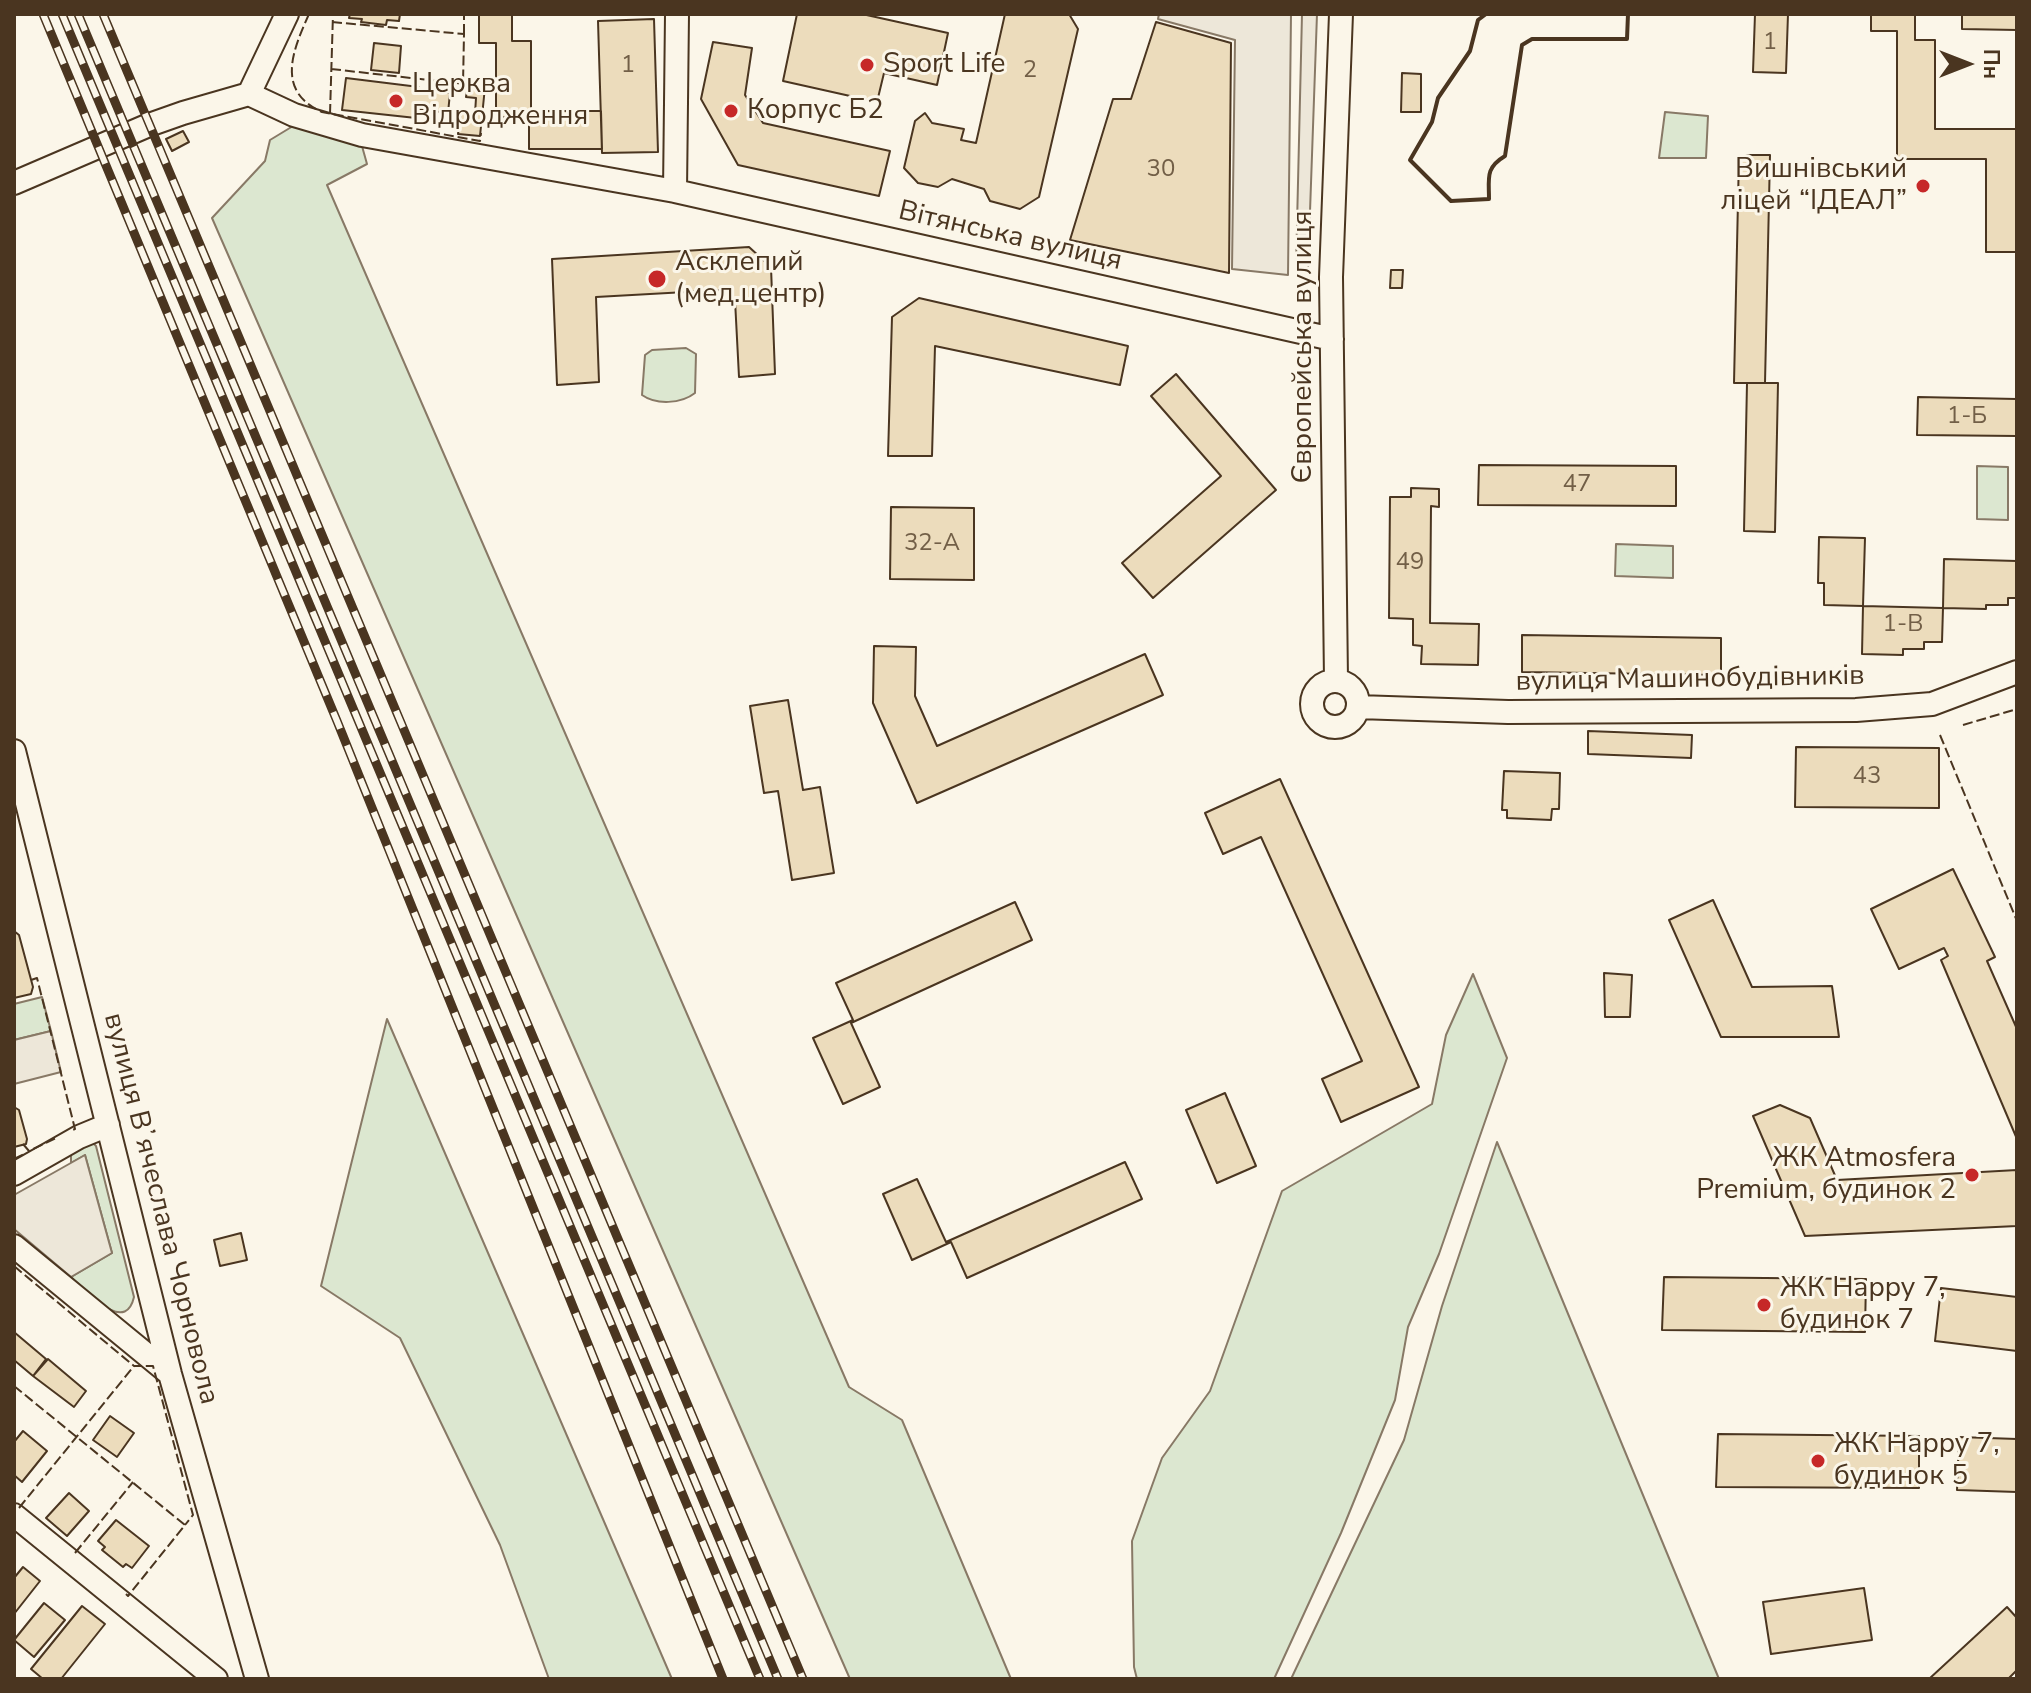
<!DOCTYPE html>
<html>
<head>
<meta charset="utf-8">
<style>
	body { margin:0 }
	#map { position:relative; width:2031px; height:1693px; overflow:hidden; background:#fbf6e9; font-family:"Nunito Sans",sans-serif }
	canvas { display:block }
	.frame { position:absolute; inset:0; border:16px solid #4a3520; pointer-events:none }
	.north { position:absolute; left:1927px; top:24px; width:80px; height:80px; -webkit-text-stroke:6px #fbf6e9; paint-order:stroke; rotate:90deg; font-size:22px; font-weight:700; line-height:32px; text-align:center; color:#4a3520 }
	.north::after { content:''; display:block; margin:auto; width:28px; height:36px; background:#4a3520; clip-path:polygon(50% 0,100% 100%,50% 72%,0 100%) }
</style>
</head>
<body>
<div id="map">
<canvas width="2031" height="1693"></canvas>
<div class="frame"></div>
<div class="north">Пн</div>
</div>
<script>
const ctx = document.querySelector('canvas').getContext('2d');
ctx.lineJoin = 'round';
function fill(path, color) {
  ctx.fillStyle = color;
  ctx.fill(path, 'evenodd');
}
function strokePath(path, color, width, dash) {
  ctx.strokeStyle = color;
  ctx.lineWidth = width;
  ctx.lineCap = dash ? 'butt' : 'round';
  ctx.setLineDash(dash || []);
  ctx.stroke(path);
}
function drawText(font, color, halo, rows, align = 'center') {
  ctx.font = font + ' "Nunito Sans",sans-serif';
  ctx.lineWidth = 6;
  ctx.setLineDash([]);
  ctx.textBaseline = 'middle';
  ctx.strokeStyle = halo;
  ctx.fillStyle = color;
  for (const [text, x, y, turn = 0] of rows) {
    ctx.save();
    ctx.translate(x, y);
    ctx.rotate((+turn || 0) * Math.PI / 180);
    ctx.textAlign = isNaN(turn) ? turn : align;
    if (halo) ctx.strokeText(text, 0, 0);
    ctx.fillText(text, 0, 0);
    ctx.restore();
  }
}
const green = new Path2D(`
	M1665 112 1708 116 1706 158H1659Z
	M298 123 360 139 367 164 327 185 849 1387 902 1420 1011 1679H850L212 218 265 161 270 140Z
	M686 348 696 354 695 393C681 404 656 405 642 395L645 355 652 350Z
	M1977 466 2008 467V520L1977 519Z
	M1616 544 1673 546V578L1615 576Z
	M1473 974 1507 1058 1439 1254 1408 1327 1395 1400 1341 1533 1274 1679H1137L1134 1667 1132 1541 1162 1458 1210 1391 1282 1191 1432 1104 1446 1035Z
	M42 997 51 1031 14 1040V1004Z
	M387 1019 672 1679H549L500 1545 400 1338 321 1286Z
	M1497 1142 1719 1679H1291L1404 1440 1442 1306Z
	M93 1143 96 1146 134 1297C125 1336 86 1290 71 1277L112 1253 85 1155 71 1163V1152Z`);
const parking = new Path2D(`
	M1159 14H1291L1288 275 1232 269 1235 40 1158 19Z
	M1302 14H1317L1308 268 1296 267Z
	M51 1031 61 1072 14 1084V1040Z
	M85 1155 112 1253 71 1277 14 1229V1195Z`);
const building = new Path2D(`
	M350 14H400L399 21 387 20 386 25 361 22 362 19 349 18Z
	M479 14H512V41H531V111H601L602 149H529V117H496V43H479Z
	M797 14H862L948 33 937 85 884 73 877 102 783 81Z
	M1005 14H1069L1078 29 1039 197 1020 209 990 201 984 189 952 179 938 187 918 183 904 168 915 121 925 113 932 123 964 129 961 140 976 143Z
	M1755 14H1788L1786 73 1753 72Z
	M1871 14H1915V40H1935V129H2017V252H1986V159H1897V31H1871Z
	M1962 14H2017V30L1962 29Z
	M654 19 658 152 602 153 598 21Z
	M1156 22 1231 43 1229 273 1070 240 1113 99H1131Z
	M713 42 752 48 745 95 763 123 890 151 879 196 738 165 701 99Z
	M374 43 401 46 399 73 371 70Z
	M1402 73 1421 74V112H1401Z
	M346 78 419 87V90L450 93 448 113 417 109 416 118 342 110Z
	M468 85 485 87 480 136 458 134 461 113 475 114 476 98 466 97Z
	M183 131 189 142 172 151 166 139Z
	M1739 155H1770L1765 383H1734Z
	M749 247 771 267 775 374 739 377 735 300 722 290 596 297 599 382 557 385 552 259Z
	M1391 270H1403L1402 288H1390Z
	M919 298 1128 346 1120 385 935 346 932 456H888L892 317Z
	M1176 374 1276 490 1153 598 1122 563 1221 476 1151 396Z
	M1747 383H1778L1775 532 1744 531Z
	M1918 397 2017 399V436L1917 435Z
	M1479 465 1676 466V506L1478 505Z
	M1411 488 1439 489V507L1431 506 1430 623 1479 624 1478 665 1421 664 1422 646 1413 645V619L1389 618 1390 497H1411Z
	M891 507 974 508V580L890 579Z
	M1819 537 1865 538 1863 606 1824 605V583H1818Z
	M1944 559 2017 561V598H2008V605H1986V609L1943 608Z
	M1863 606 1943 608 1942 642H1924V649H1903V655L1862 654Z
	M1522 635 1721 638V675L1522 672Z
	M874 646 916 647 915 696 937 746 1145 654 1163 695 917 803 873 703Z
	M788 700 803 790 820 787 834 873 792 880 778 791 764 793 750 706Z
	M1588 731 1692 735 1691 758 1588 754Z
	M1796 747 1939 748V808L1795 807Z
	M1504 771 1560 773 1559 809H1552L1551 820 1507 818V810H1502Z
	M1280 779 1419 1087 1341 1122 1322 1079 1362 1061 1261 837 1223 854 1205 813Z
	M1953 869 1995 957 1987 961 2017 1029V1139L1941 960 1948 956 1944 948 1899 969 1871 909Z
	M1713 900 1752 987 1832 986 1839 1037H1721L1669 920Z
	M1015 902 1032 940 851 1023 880 1087 843 1104 813 1038 853 1020 836 983Z
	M14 931 19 935 33 987 31 994 14 998Z
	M1604 973 1632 975 1630 1017H1605Z
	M1225 1093 1256 1166 1217 1183 1186 1110Z
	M1780 1105 1810 1118 1837 1180 2017 1170V1226L1805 1236 1753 1116Z
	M14 1107 19 1110 27 1139 26 1144 14 1147Z
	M1125 1162 1142 1199 967 1278 951 1242 912 1260 883 1194 917 1179 946 1242Z
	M241 1233 247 1260 220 1266 214 1240Z
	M1664 1277 1866 1279 1865 1332 1662 1330Z
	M1941 1288 2017 1297V1351L1935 1341Z
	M14 1332 46 1359 33 1376 14 1360Z
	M48 1359 86 1391 74 1407 33 1376Z
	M110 1416 134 1433 117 1457 93 1440Z
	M23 1431 47 1451 22 1482 14 1475V1442Z
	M1718 1434 1919 1436V1488L1716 1487Z
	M1959 1437 2017 1439V1492L1957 1490Z
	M69 1493 89 1511 67 1536 46 1518Z
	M116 1520 149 1546 132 1568 126 1564 123 1567 102 1550 105 1547 98 1541Z
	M23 1567 40 1581 14 1614V1578Z
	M1864 1588 1872 1640 1771 1654 1763 1602Z
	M44 1603 65 1620 34 1657 14 1640Z
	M82 1606 105 1624 61 1679H43L31 1669Z
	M2007 1607 2017 1618V1670L2008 1679H1929Z`);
const minor = new Path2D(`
	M249 94 287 14
	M14 183 149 125 183 113 249 94 294 115 362 135 675 191 1332 339
	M675 191 677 14
	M1336 680 1331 277 1341 14
	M1312 704a23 23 0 1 1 46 0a23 23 0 1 1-46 0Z
	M1358 707 1508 712 1856 710 1932 704 2017 672
	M14 751 170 1374 257 1679
	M14 1174 79 1137 108 1125
	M14 1246 170 1374
	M14 1515 216 1679`);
const rail = new Path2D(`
	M43 14 337 721 723 1679
	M62 14 760 1679
	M78 14 778 1679
	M103 14 803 1679`);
const fence = new Path2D(`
	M309 14C293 50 275 91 322 112L480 141 481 133
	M332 22 464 34 463 84
	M464 34V14
	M331 69 474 85
	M330 114 333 14
	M1963 725 2017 709
	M1940 735 2017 921
	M31 980 37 978 75 1129 70 1131
	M23 1144 29 1151 56 1138
	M14 1159 24 1154
	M14 1266 134 1366H153L193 1515 185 1525
	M14 1386 185 1525 128 1596 126 1594
	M19 1508 134 1366
	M75 1553 133 1482`);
const wall = new Path2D(`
	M1500 14H1486L1478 20 1470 51 1438 98 1432 122 1410 160 1451 201 1489 199C1489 178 1485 168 1505 156L1522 45 1532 39H1627L1628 14`);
const markers = [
	[867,65,8,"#c62828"],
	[396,101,8,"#c62828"],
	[731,111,8,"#c62828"],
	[1923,186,8,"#c62828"],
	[657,279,10,"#c62828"],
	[1972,1175,8,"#c62828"],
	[1764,1305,8,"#c62828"],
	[1818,1461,8,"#c62828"]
];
const numberNames = [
	["1",1770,43],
	["1",628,66],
	["2",1030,71],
	["30",1161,170],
	["1-Б",1967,417],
	["47",1577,485],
	["32-А",932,544],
	["49",1410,563],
	["1-В",1903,625],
	["43",1867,777]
];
const poiNames = [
	["Sport Life",883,65],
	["Церква",412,85],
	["Відродження",412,117],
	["Корпус Б2",747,111],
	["Вишнівський",1907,170,"right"],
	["ліцей “ІДЕАЛ”",1907,202,"right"],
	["Асклепий",675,263],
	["(мед.центр)",675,295],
	["ЖК Atmosfera",1956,1159,"right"],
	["Premium, будинок 2",1956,1191,"right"],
	["ЖК Happy 7,",1780,1289],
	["будинок 7",1780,1321],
	["ЖК Happy 7,",1834,1445],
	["будинок 5",1834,1477]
];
const streetNames = [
	["Вітянська вулиця",1010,237,13],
	["Європейська вулиця",1304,347,-90],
	["вулиця Машинобудівників",1690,680,-1],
	["вулиця Вʼячеслава Чорновола",160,1209,76]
];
fill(green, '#dce7d0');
strokePath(green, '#887966', 2);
fill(parking, '#ede7d9');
strokePath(parking, '#887966', 2);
fill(building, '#ecdcbc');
strokePath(building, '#4a3520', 2);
strokePath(minor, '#4a3520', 26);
strokePath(minor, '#fbf6e9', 22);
strokePath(rail, '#4a3520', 9);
strokePath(rail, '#fbf6e9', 6, [18]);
strokePath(fence, '#4a3520', 2, [10, 4]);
strokePath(wall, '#4a3520', 4);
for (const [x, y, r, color] of markers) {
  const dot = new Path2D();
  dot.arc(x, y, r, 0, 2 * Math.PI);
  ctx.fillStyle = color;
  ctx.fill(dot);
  strokePath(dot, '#fbf6e9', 3);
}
drawText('24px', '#725f47', null, numberNames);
drawText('28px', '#4a3520', '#fbf6e9', poiNames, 'left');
drawText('28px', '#4a3520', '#fbf6e9', streetNames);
</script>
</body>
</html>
